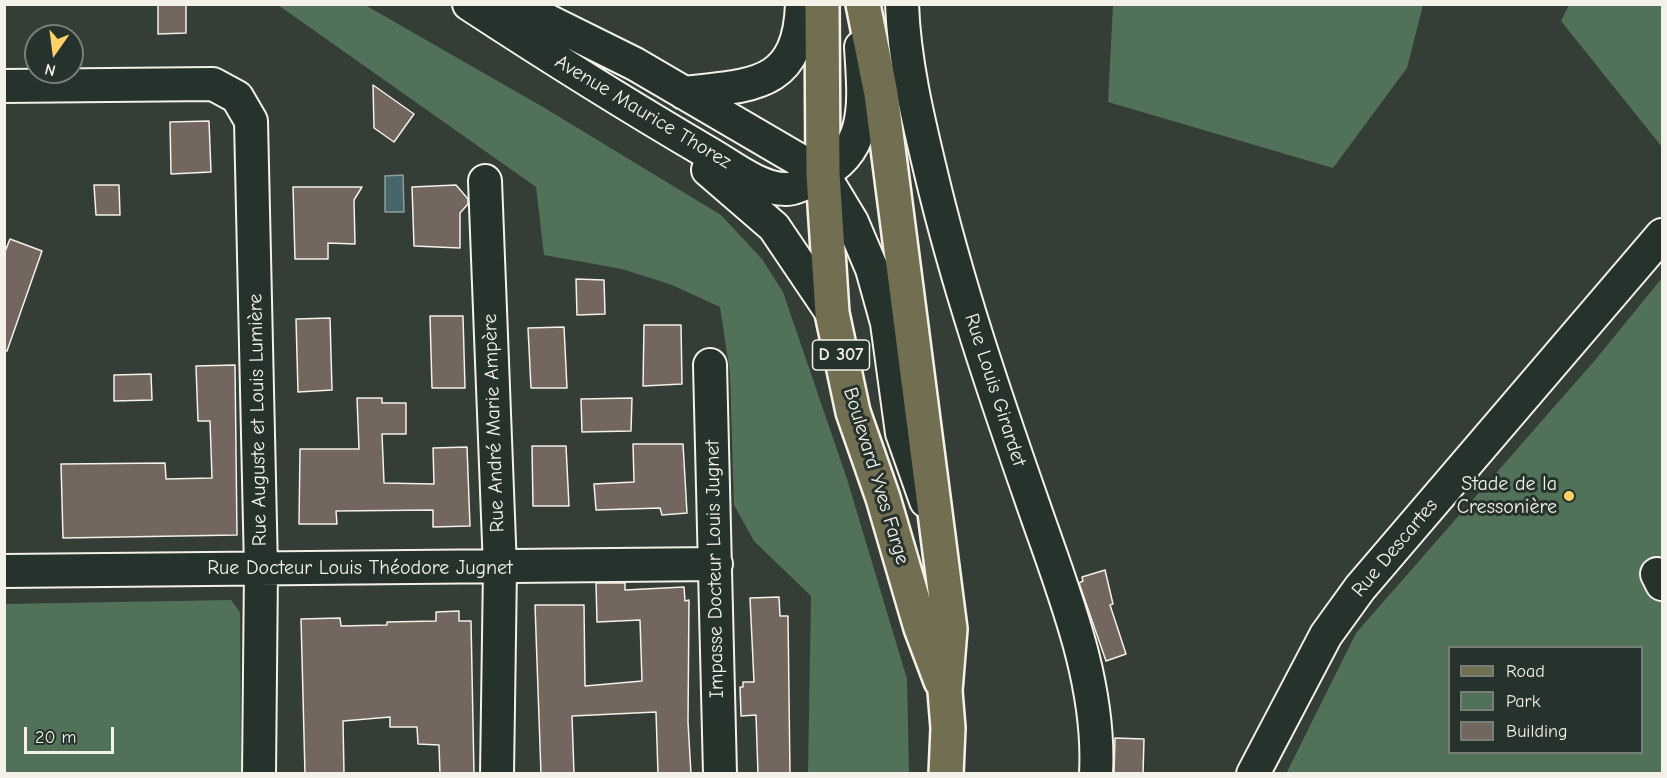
<!DOCTYPE html>
<html>
<head>
<meta charset="utf-8">
<style>
	body { margin:0 }
	#map { position:relative; width:1667px; height:778px; overflow:hidden; background:#353d37; font-family:"Comic Neue",sans-serif }
	canvas { display:block }
	.frame { position:absolute; inset:0; border:6px solid #f4f1e8; pointer-events:none }
	.legend { position:absolute; left:1448px; top:646px; width:195px; height:108px; box-sizing:border-box; background:#26332d; border:2px solid #787f78; margin:0; padding:8px 10px; list-style:none; font-size:18px; color:#f4f1e8 }
	.legend li { display:flex; align-items:center; gap:12px; height:30px }
	.legend b { width:30px; border:2px solid #787f78 }
	.north { position:absolute; left:24px; top:24px; width:60px; height:60px; box-sizing:border-box; background:#26332d; border:2px solid #787f78; border-radius:50%; rotate:194deg; font-size:16px; font-weight:700; line-height:24px; text-align:center; color:#f4f1e8 }
	.north::after { content:''; display:block; margin:auto; width:21px; height:27px; background:#ffd166; clip-path:polygon(50% 0,100% 100%,50% 72%,0 100%) }
	.scale { position:absolute; left:24px; top:727px; width:90px; height:27px; box-sizing:border-box; border:3px solid #f4f1e8; border-top:0; padding-left:8px; font-size:18px; line-height:21px; white-space:nowrap; color:#f4f1e8; -webkit-text-stroke:4px #26332d; paint-order:stroke }
</style>
</head>
<body>
<div id="map">
<canvas width="1667" height="778"></canvas>
<div class="frame"></div>
<ul class="legend">
<li><b style="height:8px;background:#726e52"></b>Road</li>
<li><b style="height:16px;background:#527159"></b>Park</li>
<li><b style="height:16px;background:#72665e"></b>Building</li>
</ul>
<div class="north">N</div>
<div class="scale">20 m</div>
</div>
<script>
const ctx = document.querySelector('canvas').getContext('2d');
ctx.lineJoin = 'round';
function fill(path, color) {
  ctx.fillStyle = color;
  ctx.fill(path, 'evenodd');
}
function strokePath(path, color, width, dash) {
  ctx.strokeStyle = color;
  ctx.lineWidth = width;
  ctx.lineCap = dash ? 'butt' : 'round';
  ctx.setLineDash(dash || []);
  ctx.stroke(path);
}
function drawText(font, color, halo, rows, align = 'center') {
  ctx.font = font + ' "Comic Neue",sans-serif';
  ctx.lineWidth = 6;
  ctx.setLineDash([]);
  ctx.textBaseline = 'middle';
  ctx.strokeStyle = halo;
  ctx.fillStyle = color;
  for (const [text, x, y, turn = 0] of rows) {
    ctx.save();
    ctx.translate(x, y);
    ctx.rotate((+turn || 0) * Math.PI / 180);
    ctx.textAlign = isNaN(turn) ? turn : align;
    if (halo) ctx.strokeText(text, 0, 0);
    ctx.fillText(text, 0, 0);
    ctx.restore();
  }
}
const green = new Path2D(`
	M278 5H365L543 107 721 215 762 259 783 292 847 479 907 679 909 773H808L811 596 754 541 734 505 730 373 720 307 672 285 622 269 544 255 536 187Z
	M1113 5V4L1423 5 1407 68 1333 168 1108 102Z
	M1569 5H1662V147L1561 21Z
	M1662 278V773L1286 774 1356 633 1596 359ZM1450 648H1642V752H1450Z
	M231 600 240 612 241 773H5V604Z`);
const water = new Path2D(`
	M403 175 404 212H385V176Z`);
const building = new Path2D(`
	M158 4H186V33L158 34Z
	M373 85 414 114 394 142 374 128Z
	M209 121 211 172 171 174 170 122Z
	M94 185H119L120 215H96Z
	M456 185 468 199V204L460 213V248L414 246 412 187Z
	M293 187H362L354 200 355 244 328 243V259H295Z
	M10 239 42 251 7 351H4V254Z
	M576 279 604 280 605 314 577 315Z
	M430 316H463L465 388H432Z
	M330 318 332 390 298 392 296 319Z
	M644 325H681L682 384 643 386Z
	M564 327 567 388H531L528 328Z
	M235 365 237 535 63 538 61 464 165 463 166 479 212 478 210 421H198L196 366Z
	M151 374 152 400 114 401V375Z
	M357 398H382V403H406V434H382L384 483 434 484 433 448 467 447 470 526 433 527V510L336 511 337 524H299L300 449H359Z
	M632 398 631 431 582 432 581 399Z
	M633 444H683L687 513 662 515 660 508 596 510 594 484 634 482Z
	M532 446H566L569 506H533Z
	M1105 570 1113 604 1110 605 1126 654 1106 661 1079 583 1083 581 1082 577Z
	M596 583H625V590L684 587 685 601 689 600 688 722 691 774H658L656 712 572 716 574 774H541L535 605H584L585 686 642 681 640 620 597 622Z
	M779 597 780 616H788L790 774H758L756 715 741 716 740 687H743V682H754L750 598Z
	M459 611V621H471L474 774H440L439 745 418 744 417 727H390V717L343 721 344 774H305L301 619 340 618 341 626 387 625V622L436 621V612Z
	M1115 738 1144 739 1143 774H1114Z`);
const minor = new Path2D(`
	M469 4C547 55 625 104 705 151 729 164 759 190 787 189 796 189 808 181 816 177 872 151 864 99 861 47
	M514 4 635 64 823 174 852 222 872 269 887 323 902 433 926 501
	M902 4C904 60 917 115 930 169 957 284 995 395 1034 507 1063 591 1101 682 1096 774
	M4 86 213 84 237 97 251 121 261 569 259 774
	M684 93C752 85 799 88 802 4
	M708 170 774 227 832 313
	M485 181 500 568 497 774
	M710 365 720 774
	M4 571 716 564
	M1657 574 1662 584
	M1253 774 1326 635 1360 588 1662 235`);
const major = new Path2D(`
	M822 4 823 174 832 313 853 412 883 498 921 628 941 681
	M863 4 881 94 950 629 945 691 948 728 946 774`);
const markers = [
	[1569,496,6,"#ffd166"]
];
const shields = [
	[841,355,57]
];
const shieldNames = [
	["D 307",841,355]
];
const streetNames = [
	["Avenue Maurice Thorez",643,112,31],
	["Rue Louis Girardet",995,390,72],
	["Rue Auguste et Louis Lumière",258,420,-91],
	["Rue André Marie Ampère",494,423,-92],
	["Boulevard Yves Farge",876,476,73],
	["Rue Descartes",1395,548,-50],
	["Rue Docteur Louis Théodore Jugnet",360,568],
	["Impasse Docteur Louis Jugnet",715,569,-91]
];
const poiNames = [
	["Stade de la",1557,484],
	["Cressonière",1557,507]
];
fill(green, '#527159');
fill(water, '#46666c');
strokePath(water, '#8c9e9e', 1.5);
fill(building, '#72665e');
strokePath(building, '#f4f1e8', 1.5);
strokePath(minor, '#f4f1e8', 36);
strokePath(major, '#f4f1e8', 38);
strokePath(minor, '#26332d', 32);
strokePath(major, '#726e52', 33);
for (const [x, y, r, color] of markers) {
  const dot = new Path2D();
  dot.arc(x, y, r, 0, 2 * Math.PI);
  ctx.fillStyle = color;
  ctx.fill(dot);
  strokePath(dot, '#26332d', 2);
}
for (const [x, y, w] of shields) {
  const box = new Path2D();
  box.roundRect(x - w / 2, y - 15, w, 30, 4.5);
  ctx.fillStyle = '#26332d';
  ctx.fill(box);
  strokePath(box, '#f4f1e8', 1.5);
}
drawText('bold 18px', '#f4f1e8', null, shieldNames);
drawText('20px', '#f4f1e8', '#26332d', streetNames);
drawText('20px', '#f4f1e8', '#26332d', poiNames, 'right');
</script>
</body>
</html>
